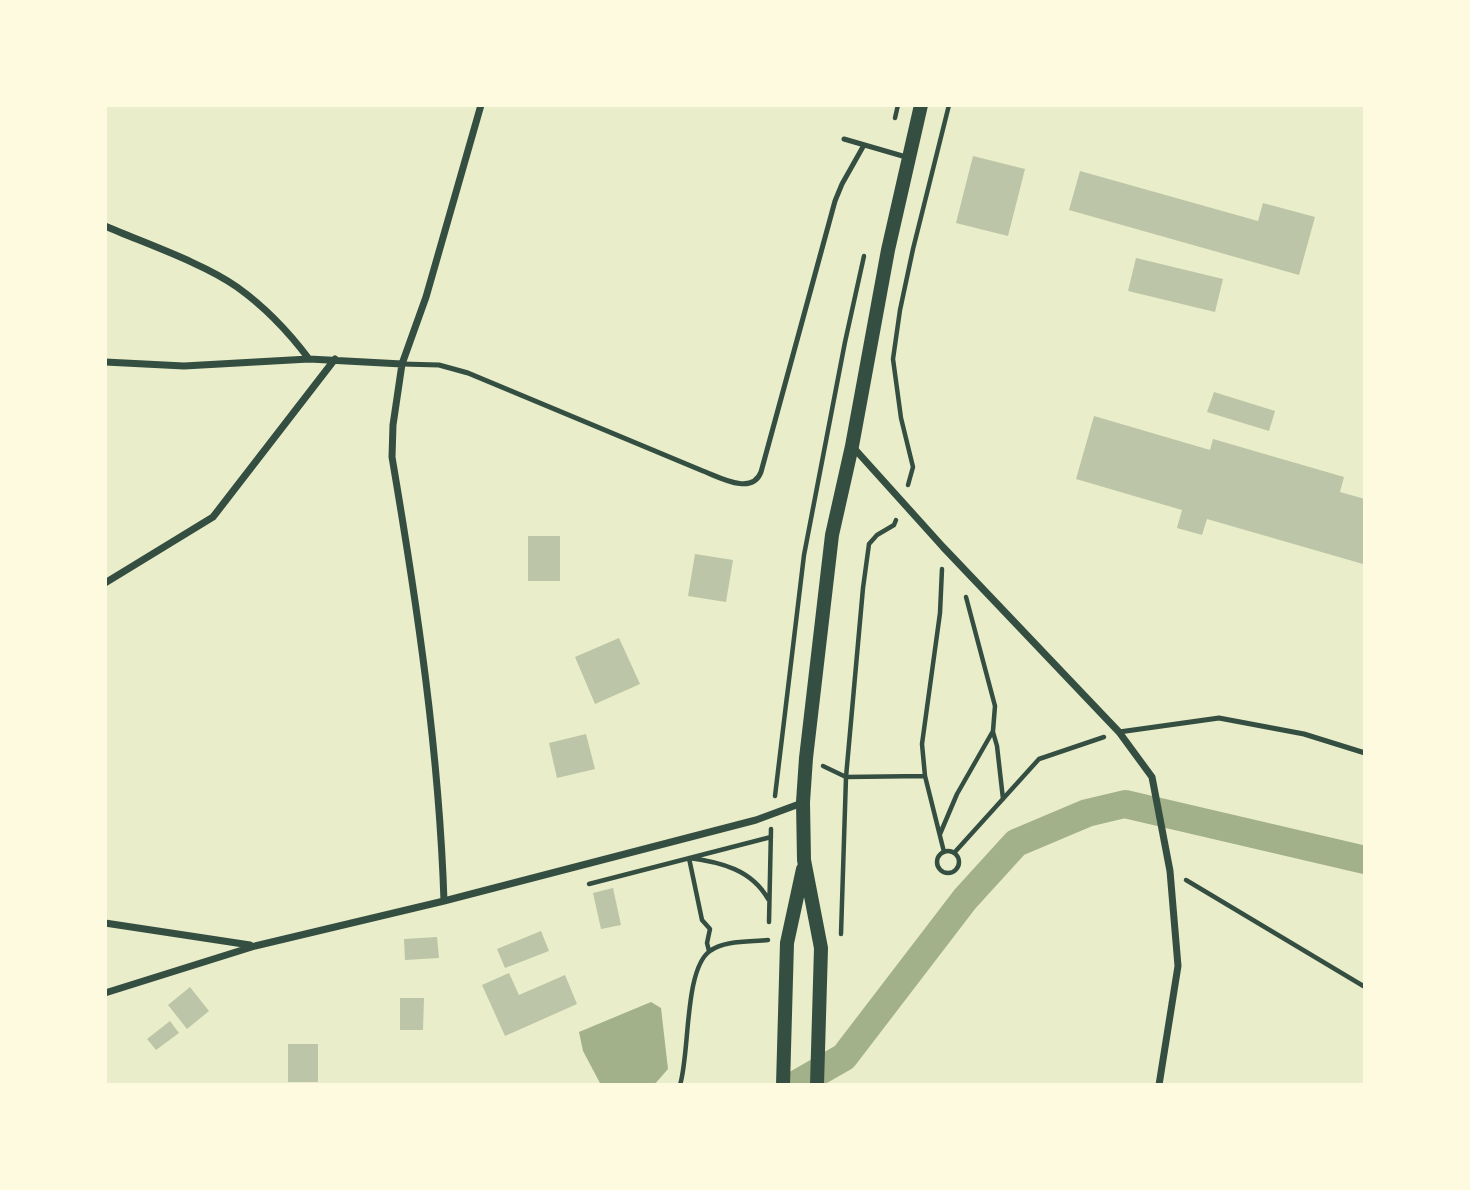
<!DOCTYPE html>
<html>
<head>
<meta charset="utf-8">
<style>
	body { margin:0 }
	#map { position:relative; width:1470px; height:1190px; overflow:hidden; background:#e9edc9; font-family:"Roboto Condensed",sans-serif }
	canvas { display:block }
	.frame { position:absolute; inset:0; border:107px solid #fefae0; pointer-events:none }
</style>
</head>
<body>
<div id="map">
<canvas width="1470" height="1190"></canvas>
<div class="frame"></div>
</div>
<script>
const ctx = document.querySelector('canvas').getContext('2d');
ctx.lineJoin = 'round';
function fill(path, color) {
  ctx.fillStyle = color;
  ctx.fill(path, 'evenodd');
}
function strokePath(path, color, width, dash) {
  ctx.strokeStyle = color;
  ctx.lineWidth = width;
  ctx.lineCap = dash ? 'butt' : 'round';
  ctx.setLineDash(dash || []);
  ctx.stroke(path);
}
const water = new Path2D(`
	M651 1002 661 1008 668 1069 654 1085H601L583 1051 579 1032Z`);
const canal = new Path2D(`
	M795 1085 844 1057 965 899 1016 843 1087 813 1125 804 1365 860`);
const building = new Path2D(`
	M973 156 1025 169 1008 236 956 223Z
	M1080 171 1258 221 1263 203 1315 217 1299 275 1069 210Z
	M1136 258 1223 279 1215 312 1128 291Z
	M1214 392 1275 411 1269 431 1207 412Z
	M1094 416 1210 450 1213 439 1344 477 1340 492 1365 499 1363 564 1207 519 1202 535 1177 528 1182 510 1076 479Z
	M528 536H560V581H528Z
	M695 554 733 560 726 602 688 596Z
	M619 638 640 684 595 704 575 657Z
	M586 734 595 769 557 778 549 743Z
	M613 888 621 925 601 929 593 893Z
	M541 931 549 951 505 968 497 949Z
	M437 937 439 958 405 960 404 939Z
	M509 973 519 995 565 975 577 1004 505 1036 482 985Z
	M190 987 209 1011 187 1029 168 1005Z
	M400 998H424L423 1030H400Z
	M170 1021 179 1033 156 1050 147 1039Z
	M288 1044H318V1082H288Z`);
const path = new Path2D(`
	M895 118 898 105
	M908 485 913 467 901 418 893 359 900 310 913 249 949 105
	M942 569 940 613 922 744 925 776 944 852
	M993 732 997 746 1003 799
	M823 766 846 777 925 776
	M775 796 804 555 845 342 864 256
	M940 834 957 794 993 731 995 706 966 597
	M937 862a11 11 0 1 1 22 0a11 11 0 1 1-22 0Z
	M954 853 1039 759 1104 737
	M1186 880 1365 987
	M589 884 771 837
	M769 922 771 829
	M841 934 846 777 863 588 869 544 877 535 894 525 896 520
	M709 951 707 943 710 929 702 920 689 858C721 862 752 870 768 899
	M680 1085C690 1053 684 969 710 951 724 940 751 942 768 940`);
const service = new Path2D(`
	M844 139 906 157
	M402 364 439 365 468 373 703 471C719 477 752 496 761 472L835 201 842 184 864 145
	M1119 732 1219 718 1304 734 1365 753`);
const minor = new Path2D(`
	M105 226C144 243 203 263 237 287 265 307 288 331 309 359
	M105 362 184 366 309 359 402 364
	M852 446 943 547 1119 732 1152 777 1170 871 1178 966 1159 1085
	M105 583 213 517 335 359
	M444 901C439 751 417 604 392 457L393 425 402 364 426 297 481 105
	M105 923 250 945
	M105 993 255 946 444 901 756 820 802 803`);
const secondary = new Path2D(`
	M783 1085 787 943 803 869
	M817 1085 821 948 804 860 803 802 806 758 832 535 852 446 888 250 921 105`);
fill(water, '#a3b18a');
strokePath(canal, '#a3b18a', 28);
fill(building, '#bcc5a7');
strokePath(path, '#344e41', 4.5);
strokePath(service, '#344e41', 5);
strokePath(minor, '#344e41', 7);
strokePath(secondary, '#344e41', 14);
</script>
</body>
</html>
